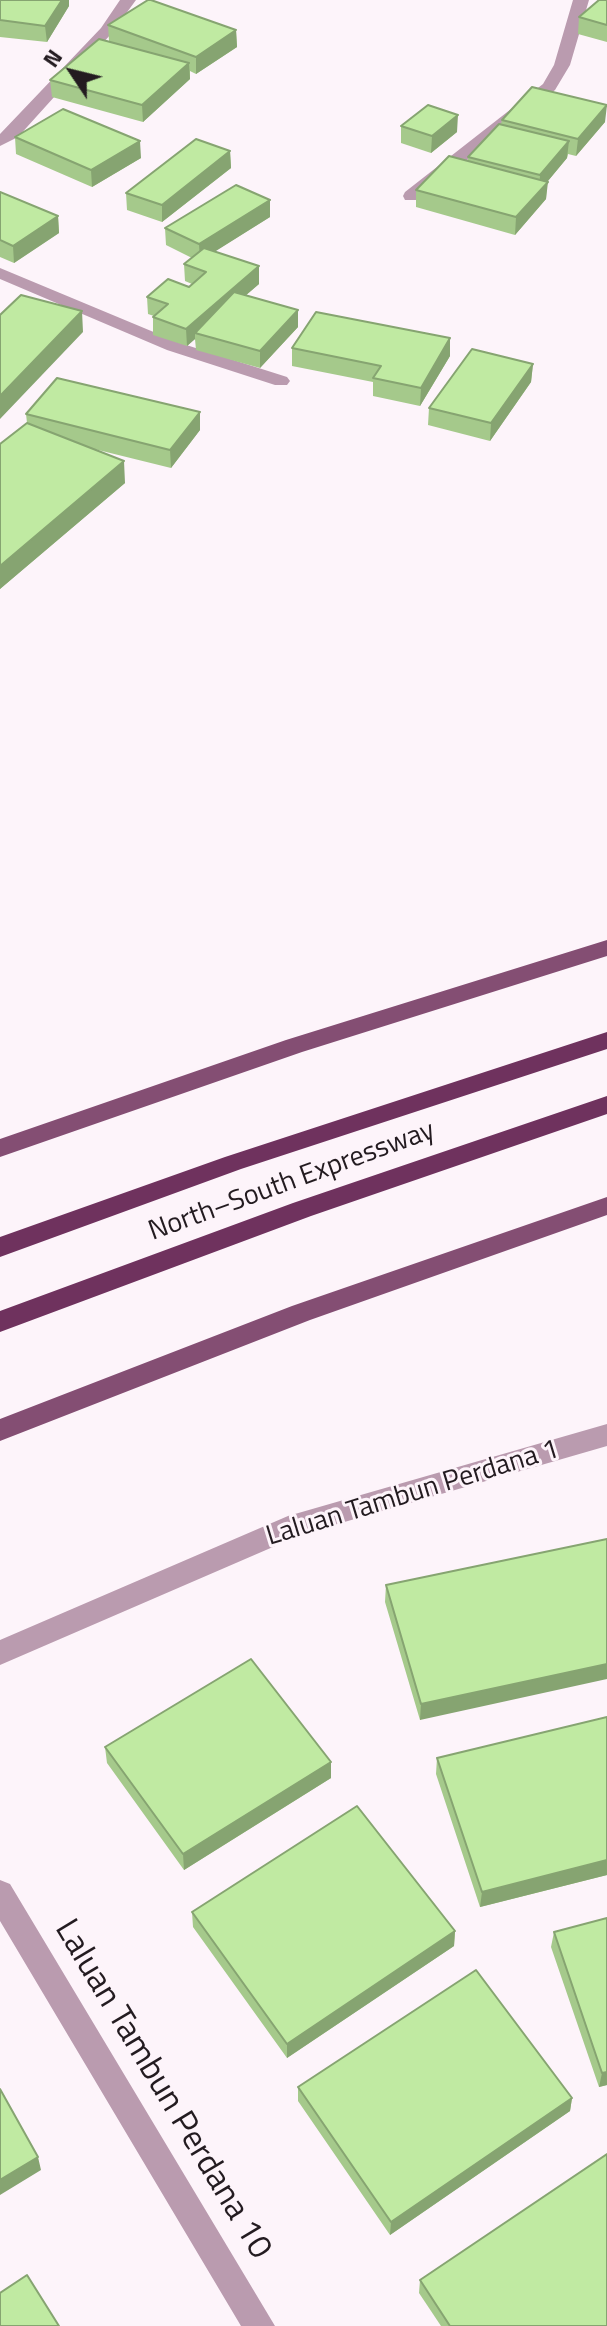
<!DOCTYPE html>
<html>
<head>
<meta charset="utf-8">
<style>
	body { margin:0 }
	#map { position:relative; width:607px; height:2326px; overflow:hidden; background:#fdf4fa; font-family:"Titillium Web",sans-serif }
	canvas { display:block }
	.north { position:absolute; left:32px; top:32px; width:80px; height:80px; -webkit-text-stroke:6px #fdf4fa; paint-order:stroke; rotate:305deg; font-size:22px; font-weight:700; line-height:32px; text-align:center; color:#231b20 }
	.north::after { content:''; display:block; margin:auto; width:28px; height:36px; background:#231b20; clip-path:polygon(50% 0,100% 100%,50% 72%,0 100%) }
</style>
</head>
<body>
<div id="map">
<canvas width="607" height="2326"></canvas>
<div class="north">N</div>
</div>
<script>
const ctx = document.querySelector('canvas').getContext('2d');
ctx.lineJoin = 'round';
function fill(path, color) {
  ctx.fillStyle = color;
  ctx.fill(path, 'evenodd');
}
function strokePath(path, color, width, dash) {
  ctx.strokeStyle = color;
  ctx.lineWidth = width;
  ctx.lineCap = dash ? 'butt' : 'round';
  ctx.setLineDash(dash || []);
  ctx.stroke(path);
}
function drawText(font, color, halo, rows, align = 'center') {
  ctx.font = font + ' "Titillium Web",sans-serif';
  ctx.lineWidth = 6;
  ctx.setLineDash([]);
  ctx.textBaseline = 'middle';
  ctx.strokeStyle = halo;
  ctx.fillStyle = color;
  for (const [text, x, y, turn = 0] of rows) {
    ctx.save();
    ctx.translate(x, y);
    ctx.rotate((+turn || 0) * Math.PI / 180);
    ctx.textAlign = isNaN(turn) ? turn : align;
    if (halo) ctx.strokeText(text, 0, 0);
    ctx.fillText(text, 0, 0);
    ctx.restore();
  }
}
const street = new Path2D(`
	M120 0H136L111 34 18 137 0 146V134L101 28Z
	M573 0H589L570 65 555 90 417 200H405L403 196 405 192 543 84 554 65Z
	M0 268 180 343 287 377 290 381 287 385H275L167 350 0 279Z
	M607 1424V1446L303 1534 0 1665V1640L288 1516Z
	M0 1880 10 1884 275 2326H241L0 1921Z`);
const primary = new Path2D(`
	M607 940V956L302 1052 0 1157V1139L286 1040Z
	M607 1197V1215L310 1320 0 1441V1419L292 1306Z`);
const highway = new Path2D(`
	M607 1032V1049L241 1169 0 1257V1237L225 1157Z
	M607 1096V1114L311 1216 0 1332V1311L293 1203Z`);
const wall = new Path2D(`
	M0 0 69 6 47 42 0 37Z
	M607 0V42L578 34 579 17Z
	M108 25 236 30 237 47 196 74 190 71V79L143 122 52 97 50 80 109 41Z
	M502 120 605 122 576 156 568 154 567 158 547 182 546 199 515 235 416 207V190L468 161V157L501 124Z
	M401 126 457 132 431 153 401 143Z
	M15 137 141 158 92 187 16 154Z
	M230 151 231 168 162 222 127 210 126 193Z
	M0 192 58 216 59 233 14 263 0 257Z
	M270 200V217L215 251 259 284 246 295 298 310V327L260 368 196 350 195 339 187 346 153 335V317L154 316 148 314 147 297 189 287 192 284 185 281 184 264 192 258 166 245 165 228Z
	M292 348 450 356 420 406 373 396V382L292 366Z
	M533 364 531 382 490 441 428 425 429 408Z
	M200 412V430L171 468 90 448 125 483 0 589V444L27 423 26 414Z
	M607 1539 420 1720 385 1602 386 1585Z
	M607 1717V1875L480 1907 436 1774 437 1758Z
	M105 1747 331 1778 184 1870 107 1763Z
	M192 1912 455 1931 454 1946 287 2058 193 1927Z
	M607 1918V2085L599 2087 551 1947 554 1932Z
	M298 2087 572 2098 570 2111 390 2235 298 2101Z
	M420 2280 607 2326H441L419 2293Z`);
const shadedWall = new Path2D(`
	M62 0H69V6L47 42 45 26Z
	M236 30 237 47 196 74V57Z
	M189 63 190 79 143 122 142 105Z
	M607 105 605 122 576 156 578 139Z
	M458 115 457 132 431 153 432 136Z
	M140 141 141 158 92 187 91 170Z
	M569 141 567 158 543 187 548 182 546 199 515 235 516 217 539 192 540 175Z
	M230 151 231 168 162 222V205Z
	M270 200V217L200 261 199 244Z
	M58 216 59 233 14 263 13 246Z
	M259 266V284L201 334 195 333V339L187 346 186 329Z
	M298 310V327L260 368V351Z
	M82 311 83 332 0 419V396Z
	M450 338V356L420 406 421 388Z
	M533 364 531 382 490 441 491 423Z
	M200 412V430L171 468 170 450Z
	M124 461 125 483 0 589V566Z
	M607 1664V1679L420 1720 421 1704Z
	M331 1762V1778L184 1870 183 1854Z
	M607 1860V1875L480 1907 482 1892Z
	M455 1931 454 1946 287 2058V2044Z
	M607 2072V2085L599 2087 602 2073Z
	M572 2098 570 2111 390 2235 391 2222Z
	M38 2157 41 2170 0 2195V2180Z`);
const building = new Path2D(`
	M0 0H62L45 26 0 20Z
	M148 0H151L236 30 196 57 108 25Z
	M599 0H607V25L579 17Z
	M99 39 189 63 142 105 50 80Z
	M532 87 607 105 578 139 502 120Z
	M428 105 458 115 432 136 401 126Z
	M63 109 140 141 91 170 15 137Z
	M499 124 569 141 540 175 468 157Z
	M196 139 230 151 162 205 126 193Z
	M449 156 548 182 516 217 416 190Z
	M236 185 270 200 199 244 165 228Z
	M0 192 58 216 13 246 0 240Z
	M204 248 259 266 186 329 153 317 168 304 147 297 168 279 189 287 206 272 184 264Z
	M234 292 298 310 260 351 195 333Z
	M21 295 82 311 0 396V315Z
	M316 312 450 338 421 388 373 378 381 366 292 348Z
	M472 349 533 364 491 423 429 408Z
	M57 378 200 412 170 450 26 414Z
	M27 423 124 461 0 566V444Z
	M607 1539V1664L421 1704 386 1585Z
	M251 1659 331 1762 183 1854 105 1747Z
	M607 1717V1860L482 1892 437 1758Z
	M357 1806 455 1931 287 2044 192 1912Z
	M607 1918V2072L602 2073 554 1932Z
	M476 1970 572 2098 391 2222 298 2087Z
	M0 2089 38 2157 0 2180Z
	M607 2154V2326H450L420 2280Z
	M27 2275 59 2326H0V2293Z`);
const streetNames = [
	["North–South Expressway",292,1182,-20],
	["Laluan Tambun Perdana 1",413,1494,-17]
];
const nearStreetnames = [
	["Laluan Tambun Perdana 10",162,2090,59]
];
fill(street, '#ba9baf');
fill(primary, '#844e73');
fill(highway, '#6f325e');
fill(wall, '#a5c98b');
fill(shadedWall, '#86a471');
fill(building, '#c0eaa2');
strokePath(building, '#86a471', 2);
drawText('28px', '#231b20', '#fdf4fa', streetNames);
drawText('34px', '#231b20', '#fdf4fa', nearStreetnames);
</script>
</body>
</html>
